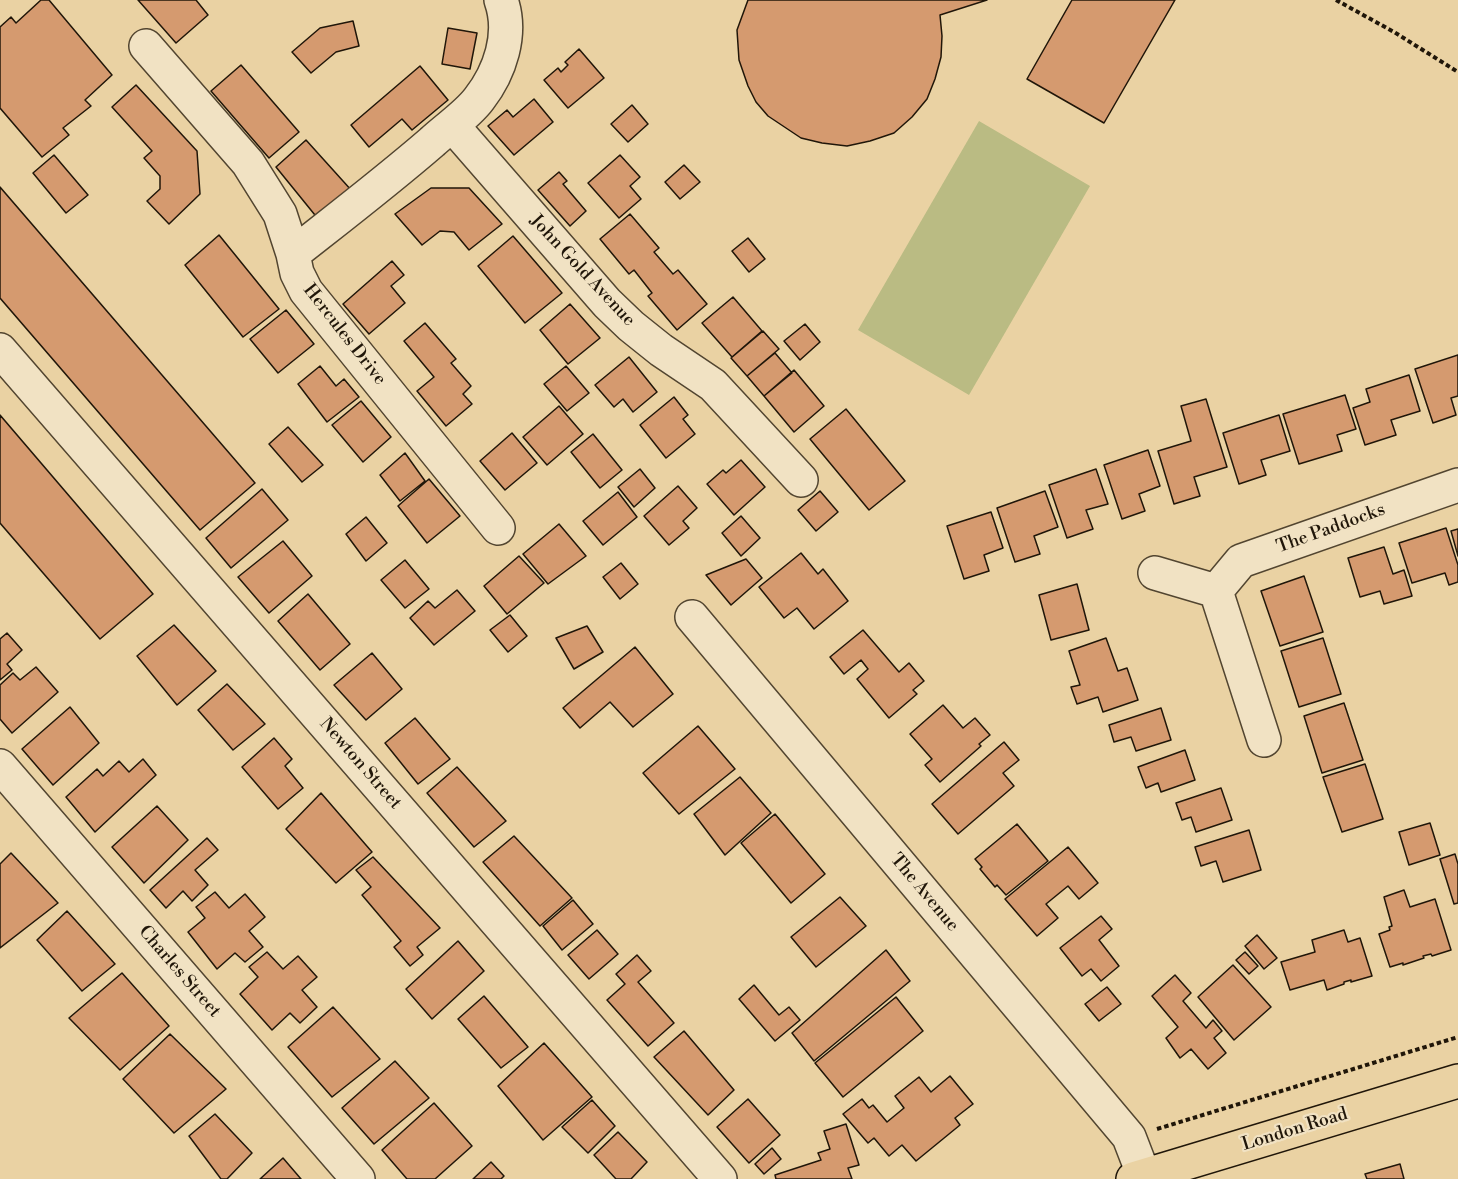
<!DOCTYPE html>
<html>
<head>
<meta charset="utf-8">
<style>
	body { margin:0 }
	canvas { display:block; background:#ead2a3 }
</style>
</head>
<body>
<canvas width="1458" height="1179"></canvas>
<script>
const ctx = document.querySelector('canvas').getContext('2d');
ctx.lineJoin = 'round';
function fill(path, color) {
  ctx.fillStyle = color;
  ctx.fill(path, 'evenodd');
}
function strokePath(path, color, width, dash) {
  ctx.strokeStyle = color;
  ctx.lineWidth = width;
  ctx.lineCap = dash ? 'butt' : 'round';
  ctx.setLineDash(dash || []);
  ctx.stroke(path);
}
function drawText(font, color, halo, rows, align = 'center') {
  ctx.font = font + ' "Libre Bodoni",serif';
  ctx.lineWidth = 4.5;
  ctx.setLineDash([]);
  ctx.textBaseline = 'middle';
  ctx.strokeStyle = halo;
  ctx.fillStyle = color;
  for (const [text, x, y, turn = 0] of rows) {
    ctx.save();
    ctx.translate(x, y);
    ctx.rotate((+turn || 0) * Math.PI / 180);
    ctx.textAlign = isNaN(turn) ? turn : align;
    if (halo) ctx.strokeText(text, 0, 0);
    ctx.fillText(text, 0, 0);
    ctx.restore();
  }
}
const green = new Path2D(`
	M979 121 1090 186 969 395 858 330Z`);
const building = new Path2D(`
	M41 0H49L112 75 85 100 91 106 63 128 69 135 42 157 0 108V27L11 17 16 23Z
	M138 0H196L208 15 176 43Z
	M748 0H987L940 15 942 36 941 57 935 79 927 99 912 117 894 133 870 141 847 146 822 143 801 138 768 116 756 102 748 86 739 60 737 30Z
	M1072 0H1175L1104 123 1027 79Z
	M353 21 359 46 336 52 311 73 292 52 320 28Z
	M448 28 477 33 470 69 442 64Z
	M579 49 604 78 568 108 544 80 558 68 561 72 568 65 565 62Z
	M241 65 299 132 269 158 211 91Z
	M420 66 448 100 412 130 402 119 369 147 351 125Z
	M136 85 197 151 200 194 169 224 147 201 160 189V176L144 158 152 151 112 107Z
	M534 99 553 122 514 155 488 126 507 110 513 117Z
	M632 105 648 124 628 142 611 124Z
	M306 140 352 191 319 220 276 167Z
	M54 155 88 195 66 213 33 173Z
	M620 155 640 177 630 186 641 199 619 218 588 183Z
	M684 165 700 182 680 199 665 182Z
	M559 172 567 181 563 184 586 211 570 226 538 190Z
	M0 187 255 483 200 530 0 298Z
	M431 188H469L502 224 469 250 454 232 440 231 422 245 395 214Z
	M630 214 659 248 654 252 673 274 678 270 707 304 677 330 648 296 652 293 634 270 629 274 600 239Z
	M219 235 279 309 243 337 185 265Z
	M513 236 562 293 525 323 478 266Z
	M748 238 765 259 749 272 732 251Z
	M392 261 404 275 391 286 405 303 369 334 343 304Z
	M733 297 762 331 732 357 702 323Z
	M570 304 600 338 568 364 540 330Z
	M286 310 314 344 278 373 250 339Z
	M425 323 456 359 451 363 471 386 463 394 472 404 446 426 417 391 434 377 404 341Z
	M805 324 820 342 800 360 784 341Z
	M763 331 779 349 747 376 731 358Z
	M775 353 792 373 764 396 747 376Z
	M1458 355V396L1451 398 1456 415 1433 423 1415 369Z
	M629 357 657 392 633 412 623 399 614 407 595 385Z
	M320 366 336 386 344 379 359 397 327 422 298 384Z
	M566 366 589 393 567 411 544 384Z
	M794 370 824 406 794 432 764 396Z
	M1409 375 1420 411 1391 420 1396 435 1365 445 1353 408 1370 402 1366 389Z
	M1345 395 1356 429 1337 435 1342 451 1299 464 1283 414Z
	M674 397 688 415 683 419 695 434 666 458 640 425Z
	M1206 399 1227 467 1194 477 1200 496 1174 504 1158 451 1191 441 1181 406Z
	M361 401 391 437 363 462 332 425Z
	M559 406 583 434 547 465 523 437Z
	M846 409 905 481 869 510 810 439Z
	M0 415 153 594 100 639 0 523Z
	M1279 415 1290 451 1261 460 1266 475 1239 484 1223 433Z
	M288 427 323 465 302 482 269 444Z
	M512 433 537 463 505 490 480 461Z
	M593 434 622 470 600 488 571 452Z
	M1148 450 1160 486 1139 494 1145 511 1122 519 1104 465Z
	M405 453 425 481 400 501 380 475Z
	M741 460 765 487 734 515 707 484 723 470 726 473Z
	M640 469 655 488 634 507 618 487Z
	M1096 469 1108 504 1086 510 1093 529 1067 538 1049 485Z
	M429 479 460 516 427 543 398 506Z
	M678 486 697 508 683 521 689 528 669 545 644 516Z
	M262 489 288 520 231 568 206 538Z
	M820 491 838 512 816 531 798 510Z
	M1045 491 1058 527 1034 536 1040 554 1015 562 997 508Z
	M618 492 637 517 603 545 583 521Z
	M991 512 1003 548 984 555 989 571 964 579 947 526Z
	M741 516 760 538 741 556 722 533Z
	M366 517 387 543 366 561 346 534Z
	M559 524 586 556 548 584 523 554Z
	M1446 528 1458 565V582L1449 585 1445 573 1412 583 1399 543Z
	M1458 529V556L1451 531Z
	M283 541 312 576 269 613 238 577Z
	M1384 547 1393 574 1404 570 1412 596 1384 604 1380 591 1360 597 1348 558Z
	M801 553 818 574 823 569 848 601 814 629 797 608 784 618 759 587Z
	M519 556 544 583 507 614 484 586Z
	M746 559 762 578 731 605 706 575Z
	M405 560 429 589 405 608 381 580Z
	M621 563 638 584 620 599 603 577Z
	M1304 576 1323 632 1280 646 1261 591Z
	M1077 584 1089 630 1051 640 1039 595Z
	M457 590 475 611 434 645 410 618 428 601 435 608Z
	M308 594 350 644 320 670 278 621Z
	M510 615 527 636 508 652 490 630Z
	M174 625 216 671 177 705 137 656Z
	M587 626 603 652 574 669 556 638Z
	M863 630 899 672 909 663 924 681 913 690 917 694 889 718 857 679 868 669 861 660 844 674 830 657Z
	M7 633 22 650 7 664 12 670 0 680V639Z
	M1106 638 1118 671 1127 668 1138 700 1103 712 1098 697 1077 704 1071 687 1080 685 1069 651Z
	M1323 638 1341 694 1299 707 1281 651Z
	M635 647 673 694 633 727 610 702 580 728 563 708Z
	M372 653 402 689 366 720 334 685Z
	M36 667 58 692 12 733 0 719V685L13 673 20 680Z
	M227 684 265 724 233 750 198 710Z
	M1344 703 1363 760 1322 773 1304 716Z
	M943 705 963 728 975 718 990 735 979 744 981 746 940 782 925 765 932 759 910 734Z
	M70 707 99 743 53 785 22 749Z
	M1161 708 1171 740 1136 751 1131 737 1114 742 1109 725Z
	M415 718 450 759 418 784 385 743Z
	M698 726 735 769 679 814 643 773Z
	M274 738 292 759 285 766 303 788 278 809 242 767Z
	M1004 742 1019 760 1003 773 1014 786 958 834 932 804Z
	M1185 750 1195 780 1161 792 1158 783 1146 788 1138 767Z
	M143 759 156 775 95 832 66 797 97 769 103 776 119 761 129 772Z
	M1365 764 1383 819 1342 832 1323 777Z
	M457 767 506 821 474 847 427 793Z
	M740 777 771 813 725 855 694 814Z
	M1221 788 1232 820 1196 832 1191 817 1182 820 1176 803Z
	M321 793 372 852 336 883 286 829Z
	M157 806 188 840 144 883 112 847Z
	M775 814 825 874 791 903 741 843Z
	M1430 823 1440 855 1409 865 1399 832Z
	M1017 824 1048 861 1006 895 997 885 995 887 980 869 982 867 975 859Z
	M1249 830 1261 870 1223 882 1216 861 1201 866 1195 847Z
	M514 836 572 898 540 926 483 862Z
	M207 838 218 850 195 870 208 885 192 901 183 891 166 908 150 890Z
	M1068 847 1098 883 1079 899 1068 886 1046 904 1058 918 1037 936 1005 899Z
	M11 853 58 903 0 948V864Z
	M1455 854 1458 864V903L1454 904 1440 859Z
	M373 857 440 928 417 947 423 955 410 966 394 947 401 941 362 895 371 887 356 870Z
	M1404 890 1410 907 1435 899 1451 950 1432 956 1431 954 1423 956 1424 958 1403 965V963L1390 967 1379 934 1390 930 1389 927 1392 926 1384 897Z
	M215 892 229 908 245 894 265 917 249 931 263 947 245 962 235 953 217 969 188 932 205 918 196 907Z
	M840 897 866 926 816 967 791 937Z
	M573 900 593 924 562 950 543 926Z
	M67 911 115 964 82 991 37 940Z
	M1101 916 1112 929 1099 940 1119 966 1101 981 1091 969 1082 976 1060 948Z
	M597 930 618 954 589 979 568 955Z
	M1344 930 1348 942 1360 938 1372 976 1351 982V980L1344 982V984L1327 990 1324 980 1290 990 1281 962 1315 952 1312 940Z
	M1257 935 1277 958 1264 969 1245 946Z
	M458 941 484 971 432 1019 406 989Z
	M886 950 910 981 814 1061 792 1033Z
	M267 952 283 969 298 956 317 977 302 990 317 1007 300 1023 290 1013 272 1030 240 994 258 977 249 967Z
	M1245 952 1258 966 1249 974 1236 960Z
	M637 955 651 971 638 982 674 1023 648 1046 607 1000 625 984 616 974Z
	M1233 965 1271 1007 1234 1040 1198 997Z
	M122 973 169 1026 120 1070 69 1018Z
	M1175 975 1191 993 1183 1001 1206 1028 1213 1020 1222 1031 1214 1038 1226 1053 1208 1069 1191 1049 1180 1058 1166 1038 1178 1027 1152 996Z
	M754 985 779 1015 789 1007 800 1020 775 1041 739 999Z
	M1107 987 1121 1004 1099 1021 1085 1004Z
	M484 996 528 1047 501 1068 458 1019Z
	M896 997 923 1031 843 1097 815 1063Z
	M333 1007 380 1059 332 1097 288 1047Z
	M684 1031 734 1090 708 1115 654 1057Z
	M170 1034 226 1089 174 1133 123 1079Z
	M544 1043 592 1097 543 1140 498 1086Z
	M395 1061 429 1098 374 1144 342 1108Z
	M950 1076 973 1104 955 1118 960 1125 916 1161 902 1145 889 1156 874 1138 868 1143 843 1114 862 1099 869 1108 873 1105 887 1122 904 1108 895 1096 919 1077 931 1092Z
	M748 1099 780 1135 749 1163 717 1127Z
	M592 1100 615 1126 588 1153 562 1127Z
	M434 1103 472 1146 435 1179H407L382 1150Z
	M215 1114 252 1153 227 1179H221L189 1136Z
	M846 1124 859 1165 848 1168 852 1179H776L775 1175 821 1160 818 1153 830 1149 824 1131Z
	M618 1132 647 1162 631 1179H616L594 1155Z
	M772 1148 781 1159 764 1174 755 1164Z
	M283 1158 301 1179H260Z
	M491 1162 504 1176 501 1179H473Z
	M1400 1164 1404 1179H1367L1365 1174Z`);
const path = new Path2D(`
	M1336 0 1394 32 1458 72
	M1157 1129 1458 1037`);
const minor = new Path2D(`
	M146 46 248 163 280 214 293 254 297 273 306 291 498 528
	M452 125 607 303 631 326 661 350 713 385 801 480
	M293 254C340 217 387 181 432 142 447 128 467 115 479 99 500 72 513 34 501 0
	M0 350 720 1179
	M1155 573 1216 591 1241 561 1458 485
	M1216 591 1264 740
	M692 617 1129 1137 1144 1176
	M0 766 358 1179`);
const major = new Path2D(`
	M1133 1179 1458 1081`);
const streetNames = [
	["John Gold Avenue",582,271,47],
	["Hercules Drive",344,335,52],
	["The Paddocks",1331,529,-20],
	["Newton Street",360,764,49],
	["The Avenue",924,893,50],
	["Charles Street",179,972,49],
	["London Road",1295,1130,-17]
];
fill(green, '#babb83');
fill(building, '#d59a6f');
strokePath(building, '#201609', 1.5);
strokePath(minor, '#524530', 36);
strokePath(major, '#201609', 36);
strokePath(path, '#201609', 4, [4.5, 3]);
strokePath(minor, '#f1e2c3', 33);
strokePath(major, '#ead2a3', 33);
drawText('18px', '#201609', '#f1e2c3', streetNames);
</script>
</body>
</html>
